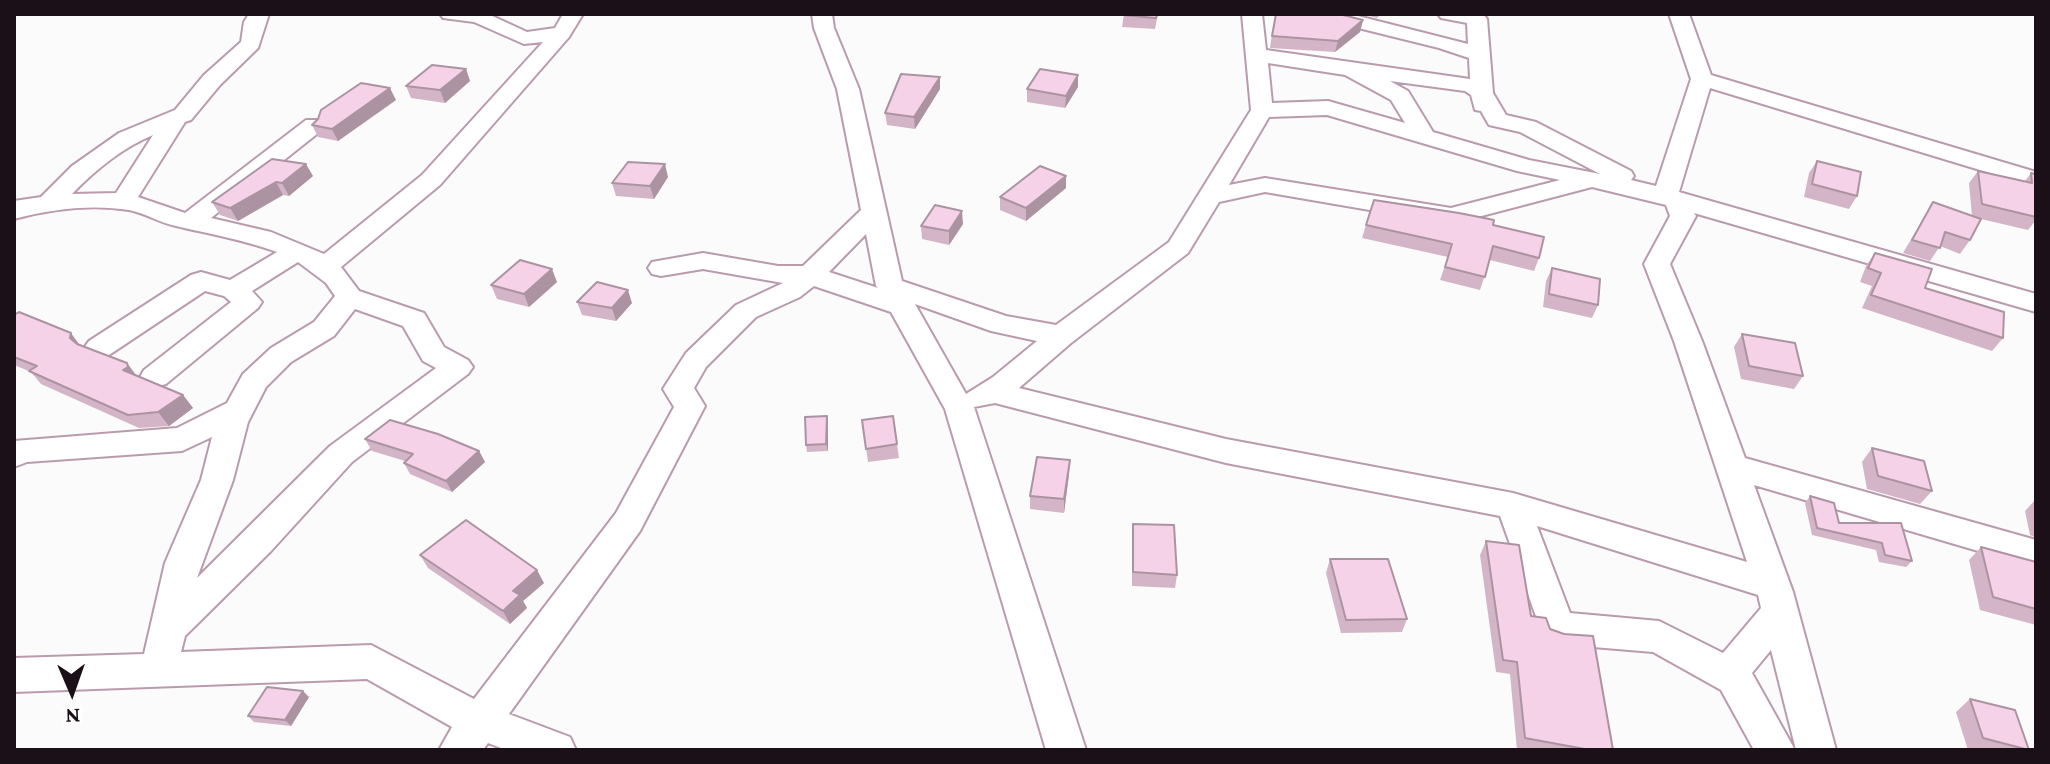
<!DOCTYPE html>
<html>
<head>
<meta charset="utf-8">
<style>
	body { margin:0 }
	#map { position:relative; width:2050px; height:764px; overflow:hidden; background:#fbfbfb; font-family:"Crimson Pro",serif }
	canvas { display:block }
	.frame { position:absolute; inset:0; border:16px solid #1b1017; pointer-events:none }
	.north { position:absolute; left:32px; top:652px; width:80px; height:80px; -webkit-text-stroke:6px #fff; paint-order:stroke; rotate:178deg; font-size:22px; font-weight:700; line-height:32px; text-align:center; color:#1b1017 }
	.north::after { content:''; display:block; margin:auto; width:28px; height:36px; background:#1b1017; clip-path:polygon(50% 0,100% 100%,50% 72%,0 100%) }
</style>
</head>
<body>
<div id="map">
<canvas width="2050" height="764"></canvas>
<div class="frame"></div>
<div class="north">N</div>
</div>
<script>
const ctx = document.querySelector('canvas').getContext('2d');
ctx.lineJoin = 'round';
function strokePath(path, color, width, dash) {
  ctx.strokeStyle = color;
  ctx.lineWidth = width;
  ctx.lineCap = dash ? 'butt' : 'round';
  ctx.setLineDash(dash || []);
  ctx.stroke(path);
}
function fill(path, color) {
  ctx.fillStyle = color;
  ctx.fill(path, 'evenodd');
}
const minor = new Path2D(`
	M249 14H269L258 48 220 85 191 120 185 122 138 197 185 213 306 120H322L325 125 322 130 211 218 271 232 324 254 422 175 543 42 524 44 474 22 443 18 440 14H488L527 32 555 28 563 14H583L569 37 440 185 341 267 359 291 424 313 444 347 468 360 473 367 468 374 352 462 271 551 185 636 181 652 371 645 474 699 616 513 674 407 663 389 686 353 736 305 783 283 703 269 661 276 652 274 648 268 652 262 703 253 778 266H803L861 210 837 89 814 28 812 14H832L834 28 859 89 902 281 1006 316 1056 325 1169 242 1251 110 1242 14H1262L1266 50 1470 79 1469 58 1439 48 1318 18 1315 14H1350L1468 44 1467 23 1441 18 1438 14 1484 15 1487 19 1493 93 1506 115 1536 122 1631 171 1634 176 1631 180 1656 186 1691 79 1669 14H1689L1711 75 2036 172V187L1710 88 1679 192 2036 294V312L1694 213 1696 216 1670 264 1702 341 1745 458 2036 540V568L1754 485 1793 592 1836 750H1796L1771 650 1752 673 1795 750H1754L1721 690 1653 652 1557 644 1544 639 1500 516 1226 463 995 403 974 407 1086 750H1046L945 409 891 312 814 286 800 297 756 317 706 367 694 388 705 406 640 531 509 714 570 737 576 750H506L488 743 483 750H439L452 727 367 679 14 692V658L144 654 165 563 201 480 212 437 182 451 27 462 14 467V441L177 428 227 403 243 374 271 348 314 322 335 296 326 283 298 262 252 291 262 302 258 308 166 384 155 387 144 384 140 377 144 370 231 302 224 296 205 291 109 355 99 358 89 355 84 348 89 341 191 275 201 272 230 280 277 252C244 240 210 234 176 226 160 223 145 213 129 210 92 204 51 209 14 219V201L41 197 72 166 119 133 175 110 204 75 241 42 244 22ZM1268 63 1345 75 1391 100 1405 123 1328 101 1272 103ZM1390 81 1465 91 1471 95 1475 110 1481 111 1489 125 1520 132 1600 174 1529 160 1433 132 1408 91ZM1327 115 1517 171 1560 180 1451 208 1265 178 1229 185 1269 117ZM153 135 116 193 72 194C95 170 122 148 153 135ZM1592 187 1666 205 1670 216 1644 264 1674 341 1747 562 1513 493 1226 439 1019 388 1071 343 1188 253 1219 202 1265 192 1451 224ZM866 234 876 286 878 288 829 272ZM915 304 991 331 1037 341 993 377 966 394ZM355 309 403 326 423 361 436 368 330 446 197 578 233 480 248 422 266 387 291 362 334 336ZM1537 526 1758 595 1761 608 1723 653 1659 621 1570 613Z`);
const wall = new Path2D(`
	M1124 14H1158L1155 29 1122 27Z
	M1275 14 1363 20 1360 32 1335 52 1270 48Z
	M1362 14H1381L1377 18Z
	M466 69 470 81 445 103 411 98 406 86Z
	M1078 75V87L1065 108 1027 102V89Z
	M940 89 915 129 887 125 885 113Z
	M396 100 338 141 318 137 312 125Z
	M272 159 313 176 289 196 283 195 238 221 220 215 212 202Z
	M1817 161 1857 196 1849 209 1804 197 1809 173Z
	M1978 171 2025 181 2031 173 2036 174V220L2028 230 1981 219 1970 240 1960 254 1940 246 1930 261 1903 253 1933 202 1972 216 1969 183Z
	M1066 176V188L1026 221 1000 210V197Z
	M668 177 654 199 616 196 612 183Z
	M963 224 949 245 922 239 921 226Z
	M1366 225H1493L1539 258 1534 271 1490 260 1480 290 1440 280 1448 257 1362 238Z
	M1875 253 1925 288 2003 338 1992 351 1862 308 1872 286 1860 282 1866 266Z
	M1552 268 1598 305 1592 318 1543 307 1546 281Z
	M557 282 529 307 497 299 491 285Z
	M577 302 632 303 616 321 582 315Z
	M14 315 80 346 127 363 137 376 183 395 193 408 169 426 139 428 41 384 31 372 14 365Z
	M1742 334 1803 376 1794 389 1741 379 1734 347Z
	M862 420 897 444 899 458 868 462Z
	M828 422V451L807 452 806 445Z
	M365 439 479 451 485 462 452 492 410 474 404 463 405 461 372 451Z
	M1872 448 1932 491 1920 504 1867 489 1862 462Z
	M1069 474 1064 513 1030 509V496Z
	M1810 496 1839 523H1901L1912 561 1906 567 1879 562 1876 550 1812 535 1805 503Z
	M2036 499V538L2030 535 2025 511Z
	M1133 524 1177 575 1175 588 1132 586V537Z
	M1486 541 1531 616 1613 750H1517L1510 674 1496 672 1480 555Z
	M1981 547 2036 562V625L1980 610 1969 560Z
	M420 555 544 583 523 601 527 608 510 624 428 568Z
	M1330 559 1407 619 1402 632 1341 633 1326 573Z
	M309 697 291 726 254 722 248 716Z
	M1970 699 2028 750H1968L1956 712Z`);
const shadedWall = new Path2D(`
	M1363 20 1360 32 1335 52 1338 41Z
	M466 69 470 81 445 103 440 90Z
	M1078 75V87L1065 108 1066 96Z
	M940 77V89L915 129 914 117Z
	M390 88 396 100 338 141 332 129Z
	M306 164 313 176 289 196 282 183Z
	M665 164 668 177 654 199 650 186Z
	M1066 176V188L1026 221V208Z
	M276 182 283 195 238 221 230 208Z
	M962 211 963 224 949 245V231Z
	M552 269 557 282 529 307 524 294Z
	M628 290 632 303 616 321 612 308Z
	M71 333 81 347 70 338Z
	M127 363 137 377 123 370Z
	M183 395 193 408 169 426 158 412Z
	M827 416 828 422V451L826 444Z
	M479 451 485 462 452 492 446 481Z
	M1070 460 1069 474 1064 513V499Z
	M537 570 544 583 523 601 527 608 510 624 503 611 513 591Z
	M303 691 309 697 291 726 285 720Z`);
const building = new Path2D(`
	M1124 14H1157L1156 18 1123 15Z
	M1276 14H1339L1363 20 1338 41 1272 36Z
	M432 65 466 69 440 90 406 86Z
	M1040 69 1078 75 1066 96 1027 89Z
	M901 74 940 77 914 117 885 113Z
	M361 83 390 88 332 129 312 125 318 119 321 110Z
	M272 159 306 164 282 183 276 182 230 208 212 202Z
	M1817 161 1861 172 1857 196 1812 184Z
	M628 162 665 164 650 186 612 183Z
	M1040 166 1066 176 1026 208 1000 197Z
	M1978 171 2032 183 2031 173 2036 174V217L1982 204Z
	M1374 200 1459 213 1494 220 1493 225 1544 237 1539 258 1493 246 1485 277 1445 267 1452 244 1366 225Z
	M1933 202 1981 219 1970 240 1945 232 1940 248 1912 240Z
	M935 205 962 211 949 231 921 226Z
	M1875 253 1932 269 1925 288 2004 312 2003 338 1871 295 1881 273 1868 268Z
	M520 260 552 269 524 294 491 285Z
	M1552 268 1600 279 1598 305 1549 294Z
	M597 282 628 290 612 308 577 302Z
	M19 312 71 333 70 338 77 344 127 363 128 367 123 370 183 395 158 412 128 415 29 371 37 366 14 357V315Z
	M1742 334 1795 343 1803 376 1749 366Z
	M827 416 826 444 806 445 805 417Z
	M893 416 897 444 866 449 862 420Z
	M390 420 438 434 479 451 446 481 404 463 413 454 365 439Z
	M1872 448 1924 461 1932 491 1878 476Z
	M1037 457 1070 460 1064 499 1030 496Z
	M1810 496 1834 503 1839 523H1901L1912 561 1885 555 1882 543 1817 528Z
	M466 520 537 570 513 591 520 595 503 611 420 555Z
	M1133 524 1174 525 1177 575 1133 572Z
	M1486 541 1519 545 1531 616 1546 618 1550 629 1564 634 1593 636 1613 750H1590L1525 738 1517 662 1503 660Z
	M1981 547 2036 562V609L1993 597Z
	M1330 559H1388L1407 619 1346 620Z
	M267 687 303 691 285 720 248 716Z
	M1970 699 2015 710 2029 750 1983 738Z`);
strokePath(minor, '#b99bad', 4);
fill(minor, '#fff');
fill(wall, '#d3b5c7');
fill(shadedWall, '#ac93a2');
fill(building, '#f5d2e7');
strokePath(building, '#ac93a2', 2);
</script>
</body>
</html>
